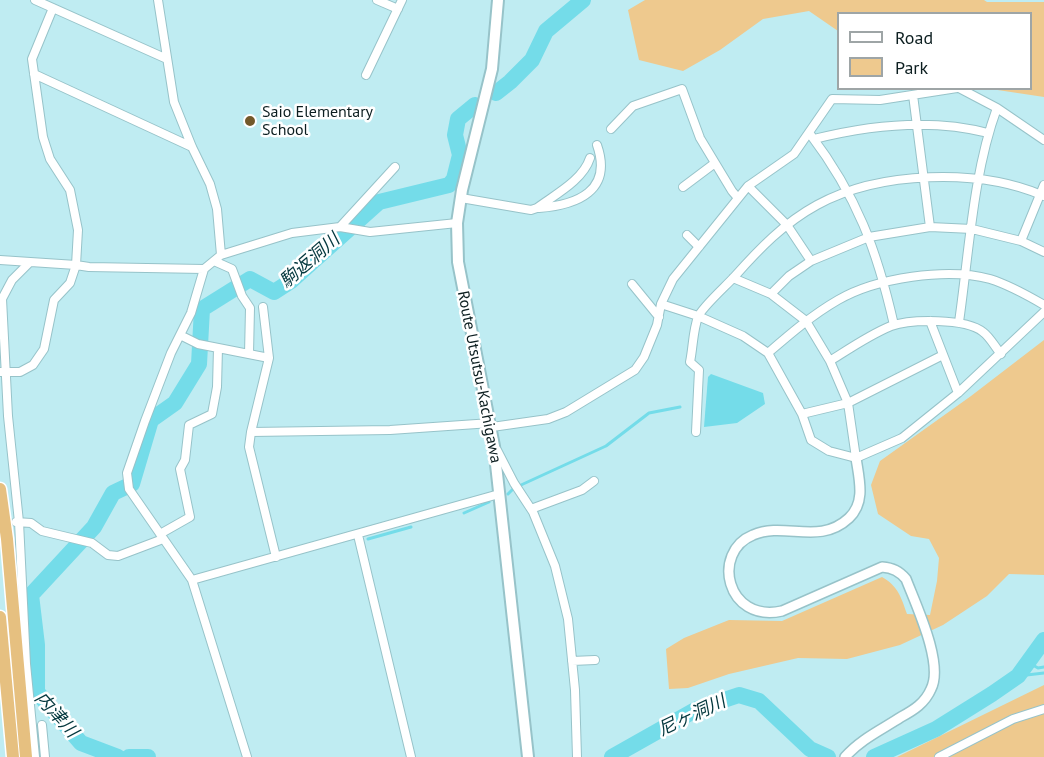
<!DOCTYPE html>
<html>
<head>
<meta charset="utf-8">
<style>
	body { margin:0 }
	#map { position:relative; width:1044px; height:757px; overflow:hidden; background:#bfecf2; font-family:"PT Sans",sans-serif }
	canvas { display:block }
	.legend { position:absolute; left:837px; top:12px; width:195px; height:78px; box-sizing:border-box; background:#fff; border:2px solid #9ea5a6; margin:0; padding:8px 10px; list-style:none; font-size:18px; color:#0c1e20 }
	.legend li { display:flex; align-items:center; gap:12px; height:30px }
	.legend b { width:30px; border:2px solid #9ea5a6 }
</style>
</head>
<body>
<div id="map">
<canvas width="1044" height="757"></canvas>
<ul class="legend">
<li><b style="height:8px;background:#fff"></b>Road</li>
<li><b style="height:16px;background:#eec98e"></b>Park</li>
</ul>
</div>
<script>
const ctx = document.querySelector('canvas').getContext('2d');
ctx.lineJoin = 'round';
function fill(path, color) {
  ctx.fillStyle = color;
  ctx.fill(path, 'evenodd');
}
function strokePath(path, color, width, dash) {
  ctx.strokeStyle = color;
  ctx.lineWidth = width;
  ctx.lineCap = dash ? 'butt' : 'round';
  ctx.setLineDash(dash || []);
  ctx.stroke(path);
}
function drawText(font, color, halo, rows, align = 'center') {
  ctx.font = font + ' "PT Sans","Noto Sans JP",sans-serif';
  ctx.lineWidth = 5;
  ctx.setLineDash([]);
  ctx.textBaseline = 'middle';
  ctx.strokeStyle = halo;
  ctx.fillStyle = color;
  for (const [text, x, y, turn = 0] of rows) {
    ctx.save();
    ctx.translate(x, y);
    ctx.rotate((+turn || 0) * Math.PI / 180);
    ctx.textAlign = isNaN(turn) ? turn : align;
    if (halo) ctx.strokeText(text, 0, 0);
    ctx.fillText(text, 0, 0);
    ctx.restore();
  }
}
const green = new Path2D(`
	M645 0H984L987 2H1044V97L991 89 1030 88V14H838V31L809 11 763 19 720 50 683 71 639 60 628 10Z
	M1044 340V575L1009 574 987 596 943 625 900 645 847 659 798 658 729 674 688 688 669 689 666 649 684 638 729 620 782 621 882 577C898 586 901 597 907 614L930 615 937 581 939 558 929 539 911 536 878 514 871 485 880 461 971 396Z
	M1044 685V757H897Z`);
const water = new Path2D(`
	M711 374 763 393 765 404 737 423 704 427 708 377Z`);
const stream = new Path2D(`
	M521 485 606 446 649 413 680 407
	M508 494 513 489
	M464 513 489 502
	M368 539 411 527
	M1029 663 1038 668 1044 667
	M1018 676 1044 673`);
const river = new Path2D(`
	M496 93 510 82 532 60 546 31 583 0
	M0 664 37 692 81 743 118 757
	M37 692V645L31 595 94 527 113 493 132 484 151 420 175 403 199 364 202 309 250 279 274 292 291 281 379 202 449 185 454 179 460 155 455 135 458 119 475 105
	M129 757H148
	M612 757 697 709 739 695 759 701 810 749 828 757
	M874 757 936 729 992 694 1018 676 1044 640`);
const minor = new Path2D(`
	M35 0 167 59
	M158 0 174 102 192 147 210 184 217 209 221 255
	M377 0 398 9
	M34 74 192 147
	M366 75 402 0
	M959 88 997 108 1044 140
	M913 95 930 227
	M611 129 633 106 682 89 700 138 732 191 738 198
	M810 134C857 196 877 250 894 325
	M814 139C870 125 931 118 988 133
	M748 186 787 225 811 261
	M683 187 715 163
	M461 198 531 210 537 208C556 194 583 180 590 158
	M539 208C577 205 613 191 597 145
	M340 227 395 167
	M687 235 699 247
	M1021 241 1044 185
	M0 260 76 265 89 267 204 269 221 255 292 233 340 227 370 232 457 223
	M214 261 232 269 242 296 250 308 249 354
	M29 263 12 280 2 299 8 416 19 522 26 664 35 757
	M204 269 191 313 171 353 145 421 127 473 129 489 192 580 247 757
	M733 278 771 294 806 321 830 361 848 403 856 458
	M632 284 659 317
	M771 294 789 276 811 261 869 237 930 227 972 229 1021 241 1044 252
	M661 304 698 316 743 336 768 353 802 414 811 440 829 451 856 458 902 438 958 393 1044 312
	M263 307 269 358 251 432 249 447 276 557
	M930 321 958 393
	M959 322C969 253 973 173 997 108
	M180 335 198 344 269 358
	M768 353C790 334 812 315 838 300 876 278 947 267 990 279 1009 285 1027 295 1044 305
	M830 361C849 349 869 335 891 326 910 319 966 318 983 332 990 337 995 347 1001 354
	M0 372H20L33 365 44 349 54 300 70 283 76 265 78 230 70 190 50 159 43 137 32 59 53 8
	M802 414 848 403 943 355
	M492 427 548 419 566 412 635 370 644 357 657 325 661 304 673 279 748 186 794 154 832 99 880 100 957 88
	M251 432 390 430 491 423
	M696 432 699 370 690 362C693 348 693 330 698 317 702 307 726 286 735 276 759 249 784 223 817 205 879 171 980 168 1044 196
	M497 450 514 483 533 512 555 566 568 619 575 690 577 757
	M531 509 582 490 594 481
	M16 522 31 523 42 531 92 543 108 555 118 556 163 539
	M160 534 190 517 180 469 185 460 189 425 212 414 217 387 218 348
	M358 535 411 757
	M192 580 499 494
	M572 661 595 660
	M42 725 45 757
	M939 757 1013 719 1044 709`);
const tertiary = new Path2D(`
	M845 757C861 739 881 730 901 717 914 710 925 703 931 689 944 664 916 605 906 579 899 571 893 568 882 567L782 611C726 623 711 552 753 535 785 521 819 546 849 518 866 502 859 479 856 458`);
const secondary = new Path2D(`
	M498 0 492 69 462 190 457 223 458 262 494 446 528 757`);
const trunk = new Path2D(`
	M0 489 7 539 26 757
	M0 617 13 757`);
const markers = [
	[250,121,6,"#73592b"]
];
const poiNames = [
	["Saio Elementary",262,112],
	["School",262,130]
];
const streetNames = [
	["Route Utsutsu-Kachigawa",479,377,79]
];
const waterNames = [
	["駒返洞川",310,261,-41],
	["内津川",56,715,48],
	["尼ヶ洞川",692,716,-25]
];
fill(green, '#eec98e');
fill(water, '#74dce9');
strokePath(stream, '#74dce9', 3);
strokePath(river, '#74dce9', 16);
strokePath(minor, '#97c3c9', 10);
strokePath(tertiary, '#97c3c9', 12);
strokePath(secondary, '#97c3c9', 14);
strokePath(trunk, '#fff', 15);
strokePath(minor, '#fff', 8);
strokePath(tertiary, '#fff', 9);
strokePath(secondary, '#fff', 10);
strokePath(trunk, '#e6c080', 12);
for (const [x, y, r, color] of markers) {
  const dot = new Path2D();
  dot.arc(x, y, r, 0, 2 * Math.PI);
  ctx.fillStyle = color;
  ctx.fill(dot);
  strokePath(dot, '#fff', 2);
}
drawText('16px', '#0c1e20', '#fff', poiNames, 'left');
drawText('16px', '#0c1e20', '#fff', streetNames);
drawText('italic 18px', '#03373d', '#fff', waterNames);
</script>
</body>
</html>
